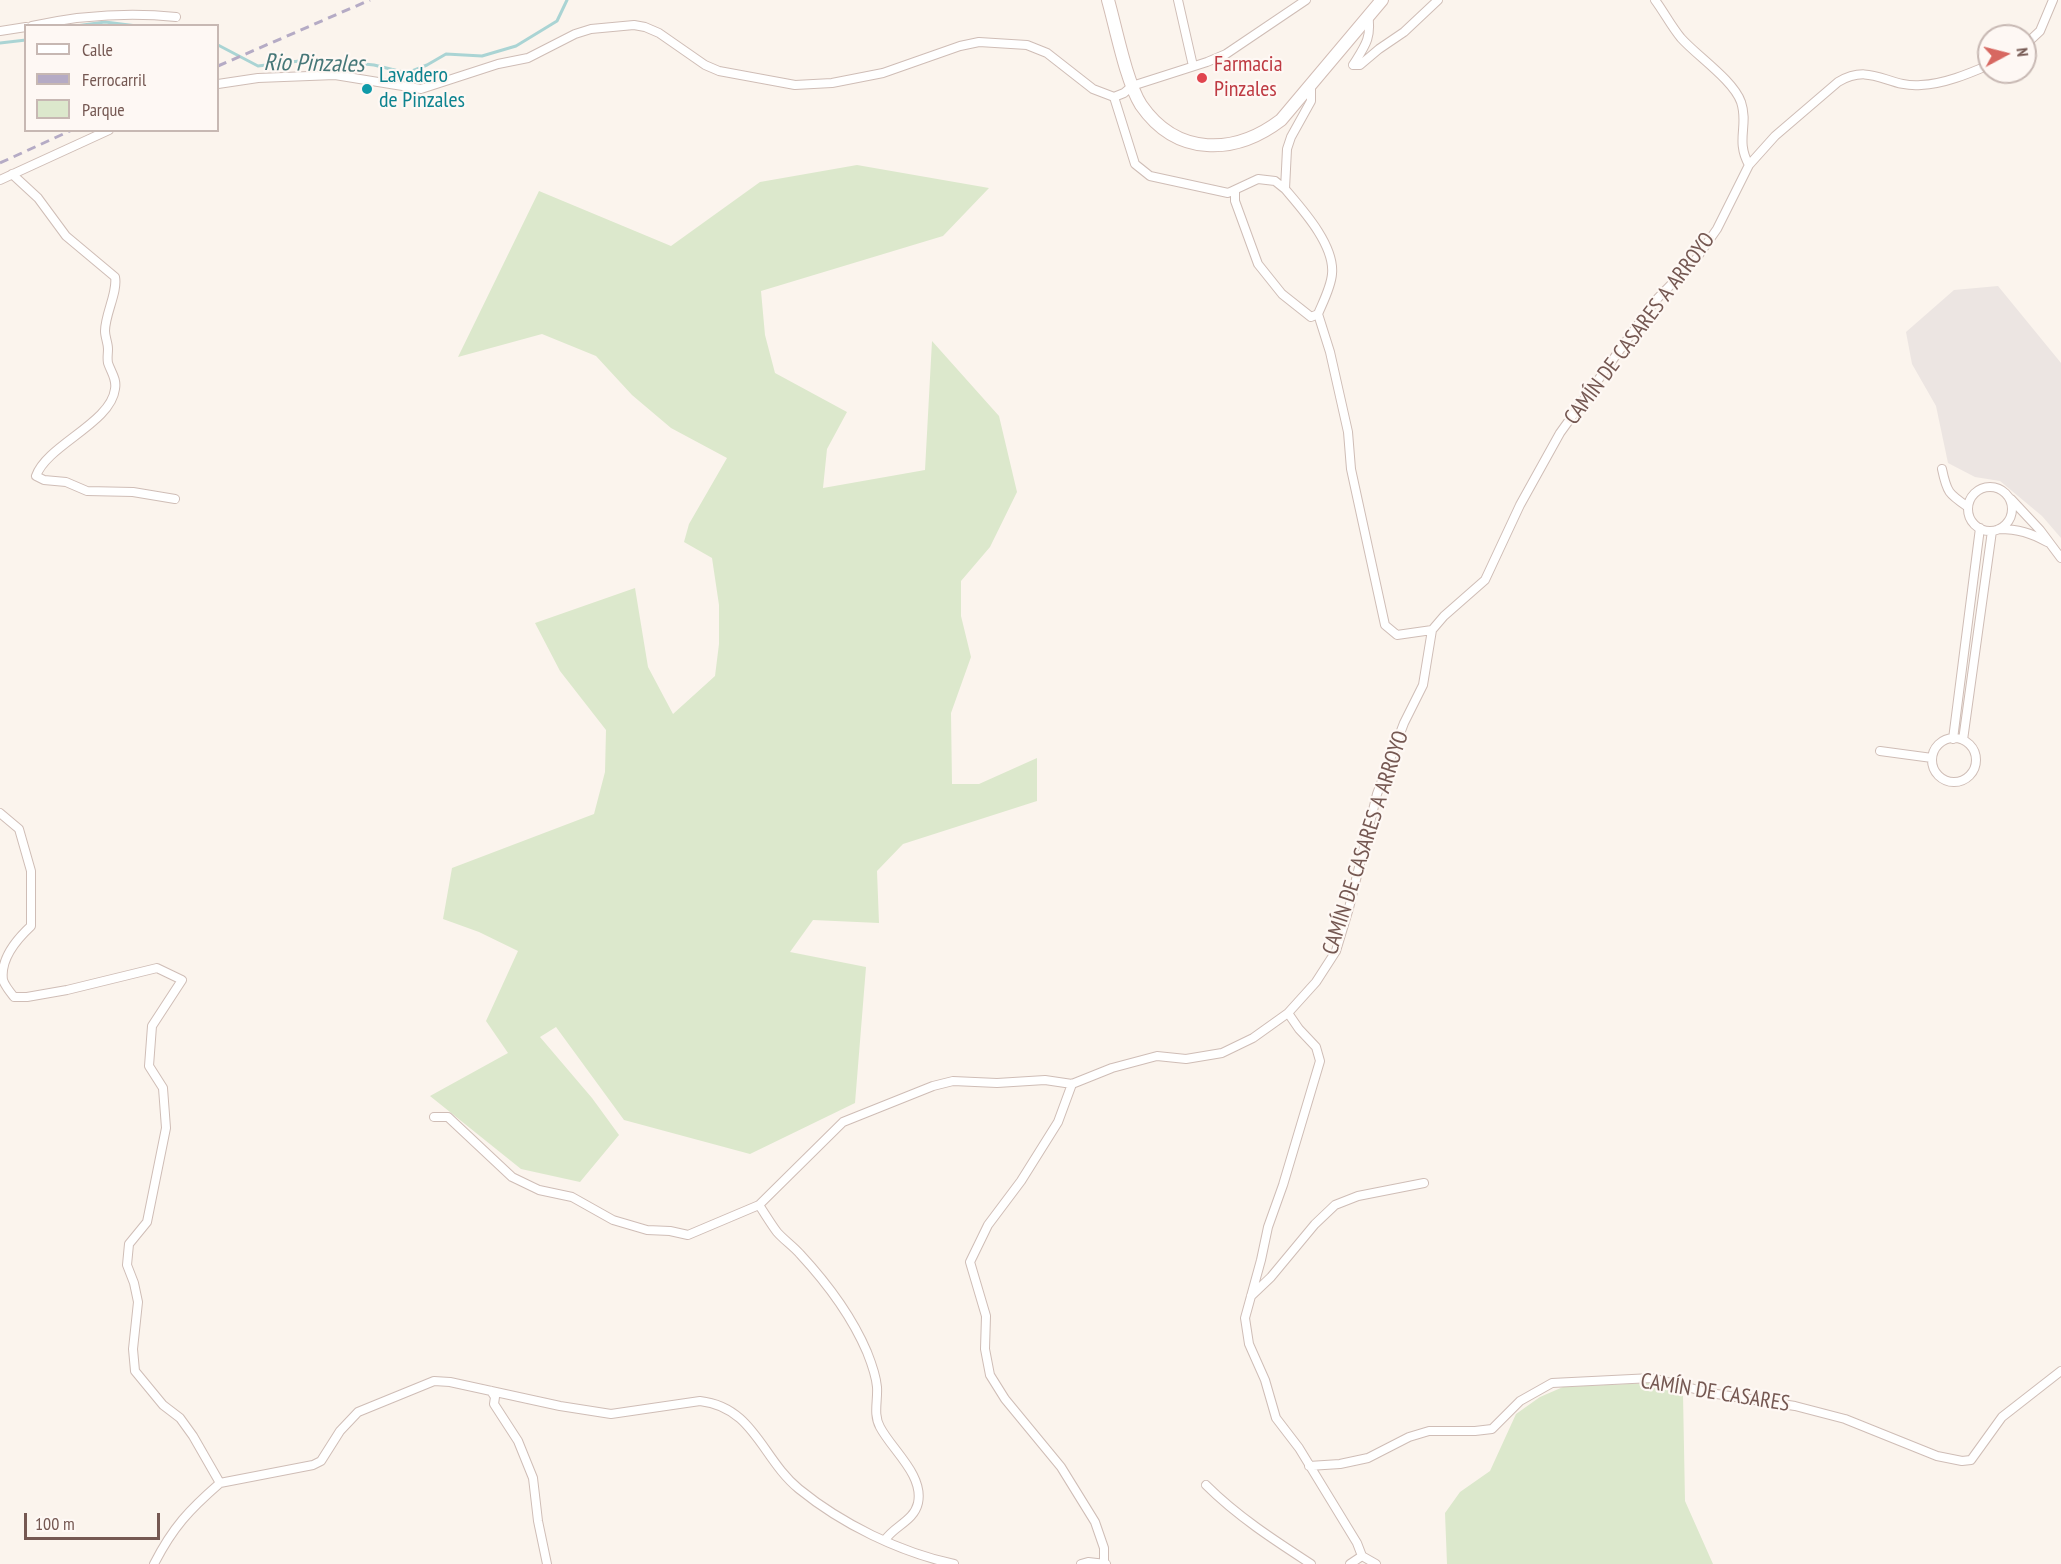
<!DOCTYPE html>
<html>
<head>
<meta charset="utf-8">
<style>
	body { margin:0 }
	#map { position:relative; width:2061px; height:1564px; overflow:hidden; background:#fbf4ed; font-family:"PT Sans Narrow",sans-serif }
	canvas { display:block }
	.legend { position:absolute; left:24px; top:24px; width:195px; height:108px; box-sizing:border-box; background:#fef8f4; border:2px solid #c7b8b3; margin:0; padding:8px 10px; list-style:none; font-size:18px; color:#755852 }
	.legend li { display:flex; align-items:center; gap:12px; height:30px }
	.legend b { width:30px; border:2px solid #c7b8b3 }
	.north { position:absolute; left:1977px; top:24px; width:60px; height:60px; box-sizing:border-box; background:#fef8f4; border:2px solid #c7b8b3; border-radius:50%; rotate:83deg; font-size:16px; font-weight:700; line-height:24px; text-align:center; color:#755852 }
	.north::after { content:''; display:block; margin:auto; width:21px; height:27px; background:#d76861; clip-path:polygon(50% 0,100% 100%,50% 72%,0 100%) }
	.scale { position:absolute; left:24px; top:1513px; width:136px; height:27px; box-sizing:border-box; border:3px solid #755852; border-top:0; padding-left:8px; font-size:18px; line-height:21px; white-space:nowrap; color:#755852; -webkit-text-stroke:4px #fef8f4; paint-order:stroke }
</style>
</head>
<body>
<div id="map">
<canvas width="2061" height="1564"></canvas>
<ul class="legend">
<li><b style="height:8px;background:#fff"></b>Calle</li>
<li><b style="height:8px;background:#b5abc5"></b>Ferrocarril</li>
<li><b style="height:16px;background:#dce8cc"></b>Parque</li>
</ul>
<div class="north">N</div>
<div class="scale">100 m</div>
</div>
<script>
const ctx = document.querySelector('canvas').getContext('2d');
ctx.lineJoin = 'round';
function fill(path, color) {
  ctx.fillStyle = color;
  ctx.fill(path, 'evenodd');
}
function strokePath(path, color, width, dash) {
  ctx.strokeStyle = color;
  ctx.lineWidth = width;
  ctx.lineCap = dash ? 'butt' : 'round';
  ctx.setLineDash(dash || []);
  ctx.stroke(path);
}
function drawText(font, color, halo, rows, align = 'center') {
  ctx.font = font + ' "PT Sans Narrow",sans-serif';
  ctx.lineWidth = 4.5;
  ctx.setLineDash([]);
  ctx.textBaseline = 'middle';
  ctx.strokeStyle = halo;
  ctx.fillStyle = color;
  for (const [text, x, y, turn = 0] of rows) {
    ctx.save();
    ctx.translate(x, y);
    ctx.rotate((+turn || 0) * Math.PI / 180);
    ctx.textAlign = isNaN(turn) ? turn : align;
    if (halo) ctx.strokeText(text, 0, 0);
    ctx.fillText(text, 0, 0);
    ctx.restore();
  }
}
const industrial = new Path2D(`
	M1998 286 2061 363V538L2042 516 2000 481 1975 477 1948 463 1936 406 1912 364 1906 332 1954 290Z`);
const green = new Path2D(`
	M857 165 989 188 943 236 761 291 765 335 775 373 847 412 827 449 823 488 925 470 932 341 999 416 1017 492 990 547 961 581V616L971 657 951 713 952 784H979L1037 758V801L903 844 877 871 879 923 813 920 790 952 866 967 855 1103 750 1154 624 1120 556 1027 540 1037 592 1098 619 1135 580 1182 521 1169 430 1096 508 1053 486 1021 518 951 479 932 443 919 452 868 594 814 605 772 606 730 560 671 535 623 635 588 648 667 673 714 715 676 719 644V605L712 558 684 542 689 524 727 458 671 428 632 395 596 356 542 334 458 357 539 191 671 246 760 182Z
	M1650 1383 1683 1394 1685 1501 1713 1564H1447L1445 1513 1460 1492 1490 1471 1516 1414 1540 1397 1563 1387Z`);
const stream = new Path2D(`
	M76 26 105 22 137 26
	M0 43 26 40
	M218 45 258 66 316 59 374 65 407 73 427 65 446 54 482 56 516 46 557 21 567 0`);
const minor = new Path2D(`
	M1178 0 1193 66
	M1655 0C1664 12 1671 26 1681 38 1697 56 1733 80 1741 102 1749 126 1735 140 1749 165
	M1368 15C1372 38 1365 46 1353 65H1360L1379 49 1404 32 1438 0
	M32 26C82 15 126 12 176 17
	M0 31 26 27
	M2025 45 2040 31 2053 0
	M218 84 258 78 335 75 421 89 498 64 528 58 575 34 591 29 634 25 645 27 659 33 705 65 719 71 795 85 832 83 883 73 960 46 979 42 1027 45 1047 53 1093 89 1114 97 1124 93 1132 86 1207 62 1226 54 1306 0
	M1114 97 1135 164 1150 176 1228 193 1258 179 1275 181 1285 189 1287 149 1291 137 1311 101V86
	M12 174 38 198 66 236 115 277C118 292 105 314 105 331 105 337 108 343 108 349 108 354 107 358 108 363 111 372 117 379 115 389 111 423 47 445 36 476L44 480 66 482 87 491 133 492 175 499
	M0 180 109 130
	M1235 191V201L1258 264 1282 294 1311 317 1318 314C1323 302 1331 287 1332 274 1335 245 1302 209 1285 189
	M1318 314 1330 352 1348 432 1351 469 1385 625 1397 635 1432 630
	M1942 469C1947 493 1949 494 1968 507
	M1968 509a22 22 0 1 1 44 0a22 22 0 1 1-44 0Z
	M2011 499 2040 530 2061 558
	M1999 529C2018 529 2031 533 2047 542
	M1932 760a22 22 0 1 1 44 0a22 22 0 1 1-44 0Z
	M1953 739 1980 528
	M1963 740 1992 531
	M1880 751 1932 758
	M0 813 19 829 31 871V926C17 939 0 959 3 980 5 986 10 992 14 997H27L67 990 157 968 182 980 152 1026 149 1066 163 1088 166 1128 147 1222 129 1244 127 1265 134 1283 138 1302 133 1349 135 1371 163 1405 180 1418 193 1436 220 1483
	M1288 1013 1299 1029 1316 1047 1320 1061 1283 1185 1268 1227 1261 1260 1245 1318 1249 1344 1265 1380 1276 1418 1299 1448 1357 1543 1362 1556
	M1072 1084 1058 1122 1021 1181 988 1225 970 1262 986 1316 985 1349 990 1375 1005 1399 1061 1467 1095 1522 1104 1548V1563
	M434 1117H448L512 1177 539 1190 572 1197 613 1220 647 1230 670 1231 688 1235 759 1205 843 1122 933 1086 953 1081 997 1083 1045 1080 1072 1084 1112 1068 1157 1056 1186 1059 1222 1053 1253 1038 1288 1013 1316 982 1336 951 1349 908 1377 794 1404 723 1423 685 1432 630 1444 616 1485 580 1520 505 1560 433 1655 301 1696 259 1717 229 1749 165 1775 136 1838 82C1872 62 1887 88 1921 85 1944 84 1968 74 1989 65
	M759 1205C765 1214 771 1224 777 1232 784 1240 793 1246 800 1254 826 1282 852 1317 867 1352 871 1362 876 1376 877 1387 878 1401 873 1414 880 1427 892 1450 924 1475 918 1503 914 1521 894 1526 885 1540
	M1251 1296 1271 1277 1315 1224 1335 1205 1358 1196 1424 1183
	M491 1391 495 1397 494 1404 518 1441 533 1478 538 1521 547 1564
	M1309 1466 1340 1464 1368 1458 1409 1437 1429 1431H1475L1492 1429 1520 1401 1552 1383 1652 1378 1710 1393 1795 1406 1845 1419 1937 1456 1962 1461 1971 1460 2002 1417 2061 1371
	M220 1483 313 1465 321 1461 340 1431 358 1412 434 1381 450 1382 560 1406 611 1414 700 1401C754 1407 762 1459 799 1489 842 1524 899 1552 954 1564
	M1206 1485C1237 1516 1274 1540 1311 1564
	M1362 1556 1376 1564
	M154 1564C173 1527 189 1510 220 1483
	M1081 1564 1088 1562 1106 1564
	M1350 1564 1362 1556`);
const secondary = new Path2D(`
	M1108 0C1116 28 1126 81 1141 105 1177 157 1235 155 1281 120L1382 0`);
const rail = new Path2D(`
	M218 66 370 0
	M0 163 72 130`);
const markers = [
	[1202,78,6,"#e0444e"],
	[367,89,6,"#0f9aa8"]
];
const healthNames = [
	["Farmacia",1214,65],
	["Pinzales",1214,90]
];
const cultureNames = [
	["Lavadero",379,76],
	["de Pinzales",379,101]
];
const streetNames = [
	["CAMÍN DE CASARES A ARROYO",1640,329,-53],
	["CAMÍN DE CASARES A ARROYO",1366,843,-72],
	["CAMÍN DE CASARES",1715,1393,9]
];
const waterNames = [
	["Rio Pinzales",314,64,1]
];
fill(industrial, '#ece5e2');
fill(green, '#dce8cc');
strokePath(stream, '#aad4d4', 3);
strokePath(minor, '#cfbdb6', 10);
strokePath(secondary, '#d2bcb4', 14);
strokePath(minor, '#fff', 8);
strokePath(secondary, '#fff', 12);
strokePath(rail, '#b5abc5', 3, [9, 6]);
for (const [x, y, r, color] of markers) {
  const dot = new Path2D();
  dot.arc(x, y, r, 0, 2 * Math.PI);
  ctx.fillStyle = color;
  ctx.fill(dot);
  strokePath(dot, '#fef8f4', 2);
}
drawText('22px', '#be3a42', '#fef8f4', healthNames, 'left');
drawText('22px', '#0d838f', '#fef8f4', cultureNames, 'left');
drawText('22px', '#755852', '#fef8f4', streetNames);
drawText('italic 24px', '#467778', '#fef8f4', waterNames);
</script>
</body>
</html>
